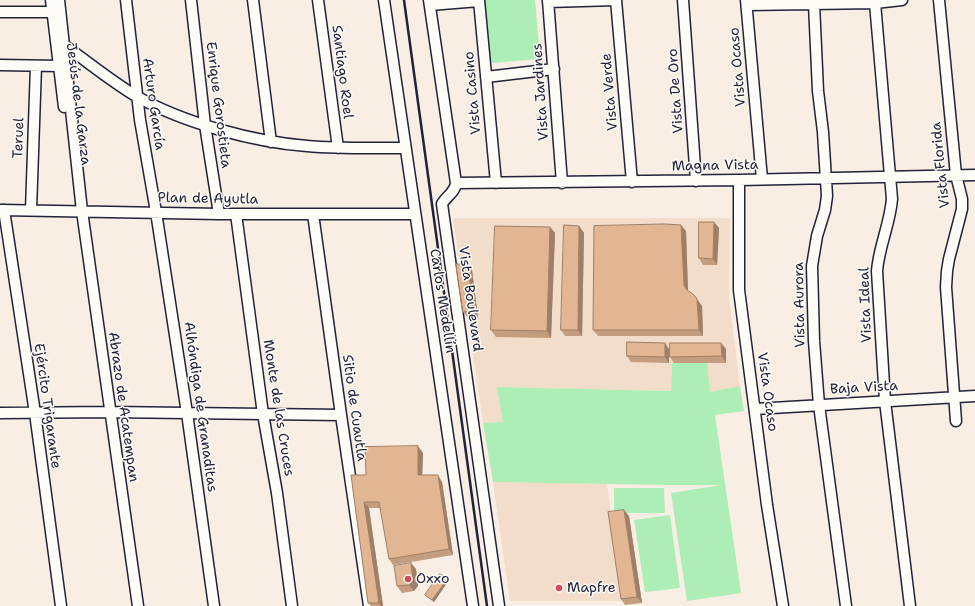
<!DOCTYPE html>
<html>
<head>
<meta charset="utf-8">
<style>
	body { margin:0 }
	canvas { display:block; background:#f8eee3 }
</style>
</head>
<body>
<canvas width="975" height="606"></canvas>
<script>
const ctx = document.querySelector('canvas').getContext('2d');
ctx.lineJoin = 'round';
function fill(path, color) {
  ctx.fillStyle = color;
  ctx.fill(path, 'evenodd');
}
function strokePath(path, color, width, dash) {
  ctx.strokeStyle = color;
  ctx.lineWidth = width;
  ctx.lineCap = dash ? 'butt' : 'round';
  ctx.setLineDash(dash || []);
  ctx.stroke(path);
}
function drawText(font, color, halo, rows, align = 'center') {
  ctx.font = font + ' "Shantell Sans",sans-serif';
  ctx.lineWidth = 3;
  ctx.setLineDash([]);
  ctx.textBaseline = 'middle';
  ctx.strokeStyle = halo;
  ctx.fillStyle = color;
  for (const [text, x, y, turn = 0] of rows) {
    ctx.save();
    ctx.translate(x, y);
    ctx.rotate((+turn || 0) * Math.PI / 180);
    ctx.textAlign = isNaN(turn) ? turn : align;
    if (halo) ctx.strokeText(text, 0, 0);
    ctx.fillText(text, 0, 0);
    ctx.restore();
  }
}
const built = new Path2D(`
	M453 218H730L729 298 740 386 710 392 672 363 671 391 498 387 503 423H483Z
	M493 482 607 484 624 601H510Z`);
const green = new Path2D(`
	M485 0H535L540 57 538 59 493 63 491 61Z
	M672 363H707L710 392 740 386 744 411 715 415 741 593 687 601 671 493 721 485H666L493 482 483 423 503 422 497 387 671 391Z
	M614 488H664L665 513H614Z
	M670 515 680 588 645 592 634 520Z`);
const street = new Path2D(`
	M51 0 64 107
	M59 0 82 211 138 606
	M126 0 140 120 156 212 187 413 214 606
	M191 0 205 125 219 214
	M253 0 271 142
	M318 0 338 148
	M384 0 473 606
	M429 0 456 183C455 193 446 196 442 204L499 606
	M479 0 496 183
	M548 0 562 183
	M616 0 632 182
	M683 0 696 181
	M746 0 762 179
	M939 0 956 175 962 199V209L949 259 947 271 946 287 956 421
	M548 2 616 0
	M875 3 892 199C890 224 879 246 877 271L885 401 910 606
	M814 4 818 91 823 132 827 196 825 210 817 236 812 266 814 341 819 405 846 606
	M430 5 479 1
	M747 5 875 3 902 0
	M0 12H58
	M64 45C88 62 111 81 136 96 183 123 254 142 307 146 340 149 372 148 405 148
	M0 65 59 66
	M486 77 554 69
	M739 180V290L767 505 783 606
	M456 183 739 180 975 175
	M0 210 219 214H415
	M4 210 35 413 61 606
	M31 210 36 66
	M236 214 263 414 277 493 292 606
	M313 214 341 415 369 606
	M755 409 975 396
	M0 413 110 412 341 415`);
const rail = new Path2D(`
	M404 0 487 606`);
const wall = new Path2D(`
	M579 226 584 233 582 336H565L561 330Z
	M550 227 555 233 551 338 496 337 491 330Z
	M719 228 717 265H703L699 258Z
	M686 231 688 291 702 306 703 336H598L593 330Z
	M472 270 478 318H468L463 312Z
	M721 343 726 349V363H674L670 357Z
	M669 349V363L631 362 627 356Z
	M423 453 422 475 442 482 453 555 393 565 389 559 381 508H369L383 606H371L368 603 351 475H366Z
	M629 516 642 603 625 605 621 599Z
	M416 569 418 586 414 591 402 593 397 586Z
	M449 580 434 602 427 597 425 595Z`);
const shadedWall = new Path2D(`
	M714 222 719 228 717 265 713 259Z
	M681 225 686 231 688 292 686 289 684 285Z
	M579 226 584 233 582 336 578 330Z
	M550 227 555 233 551 338 547 331Z
	M468 264 472 270 478 318 473 311Z
	M694 295 702 306 703 336 699 330Z
	M665 343 669 349V363L665 357Z
	M721 343 726 349V363L722 356Z
	M418 446 423 453 422 482 418 475Z
	M438 475 442 482 453 555 449 549Z
	M364 502 369 508 383 606H381L379 603Z
	M624 510 629 516 642 603 637 597Z
	M411 563 416 569 418 586 414 591 409 585Z
	M448 578 449 580 434 602 432 600Z`);
const building = new Path2D(`
	M699 222H714L713 259 699 258Z
	M665 224 681 225 684 285 686 289 694 295 697 299 699 330H593L594 226Z
	M564 225 579 226 578 330H561Z
	M495 226 550 227 547 331 491 330Z
	M456 264H468L473 311 463 312Z
	M627 342 665 343V357L627 356Z
	M670 343H721L722 356 670 357Z
	M418 446V475H438L449 549 389 559 379 502H364L379 603H368L351 475H366L365 447Z
	M624 510 637 597 621 599 608 512Z
	M411 563 413 580 409 585 397 586 394 566Z
	M440 574 448 578 432 600 425 595Z`);
const markers = [
	[408,579,4,"#d1495b"],
	[559,588,4,"#d1495b"]
];
const streetNames = [
	["Vista Ocaso",738,67,-95],
	["Santiago Roel",342,72,83],
	["Vista De Oro",676,91,-94],
	["Vista Jardines",541,92,-94],
	["Vista Verde",610,92,-95],
	["Vista Casino",473,93,-95],
	["Jesús de la Garza",78,104,83],
	["Arturo García",153,104,82],
	["Enrique Gorostieta",218,105,83],
	["Teruel",19,138,-88],
	["Vista Florida",941,165,-96],
	["Magna Vista",715,166,-1],
	["Plan de Ayutla",208,199,1],
	["Vista Boulevard",470,299,82],
	["Carlos Medellín",442,301,81],
	["Vista Aurora",800,305,-91],
	["Vista Ideal",866,305,-92],
	["Baja Vista",864,388,-3],
	["Vista Ocaso",767,392,82],
	["Ejército Trigarante",47,406,82],
	["Abrazo de Acatempan",123,407,82],
	["Alhóndiga de Granaditas",200,407,82],
	["Monte de las Cruces",278,408,81],
	["Sitio de Cuautla",354,408,82]
];
const poiNames = [
	["Oxxo",416,579],
	["Mapfre",567,588]
];
fill(built, '#f2ddcb');
fill(green, '#adeeb6');
strokePath(street, '#22223b', 13);
strokePath(street, '#fdfcf7', 10);
strokePath(rail, '#22223b', 2.5);
fill(wall, '#c39d7e');
fill(shadedWall, '#9f7f67');
fill(building, '#e3b693');
strokePath(building, '#9f7f67', 1);
for (const [x, y, r, color] of markers) {
  const dot = new Path2D();
  dot.arc(x, y, r, 0, 2 * Math.PI);
  ctx.fillStyle = color;
  ctx.fill(dot);
  strokePath(dot, '#fdfcf7', 1.5);
}
drawText('14px', '#22223b', '#fdfcf7', streetNames);
drawText('14px', '#22223b', '#fdfcf7', poiNames, 'left');
</script>
</body>
</html>
